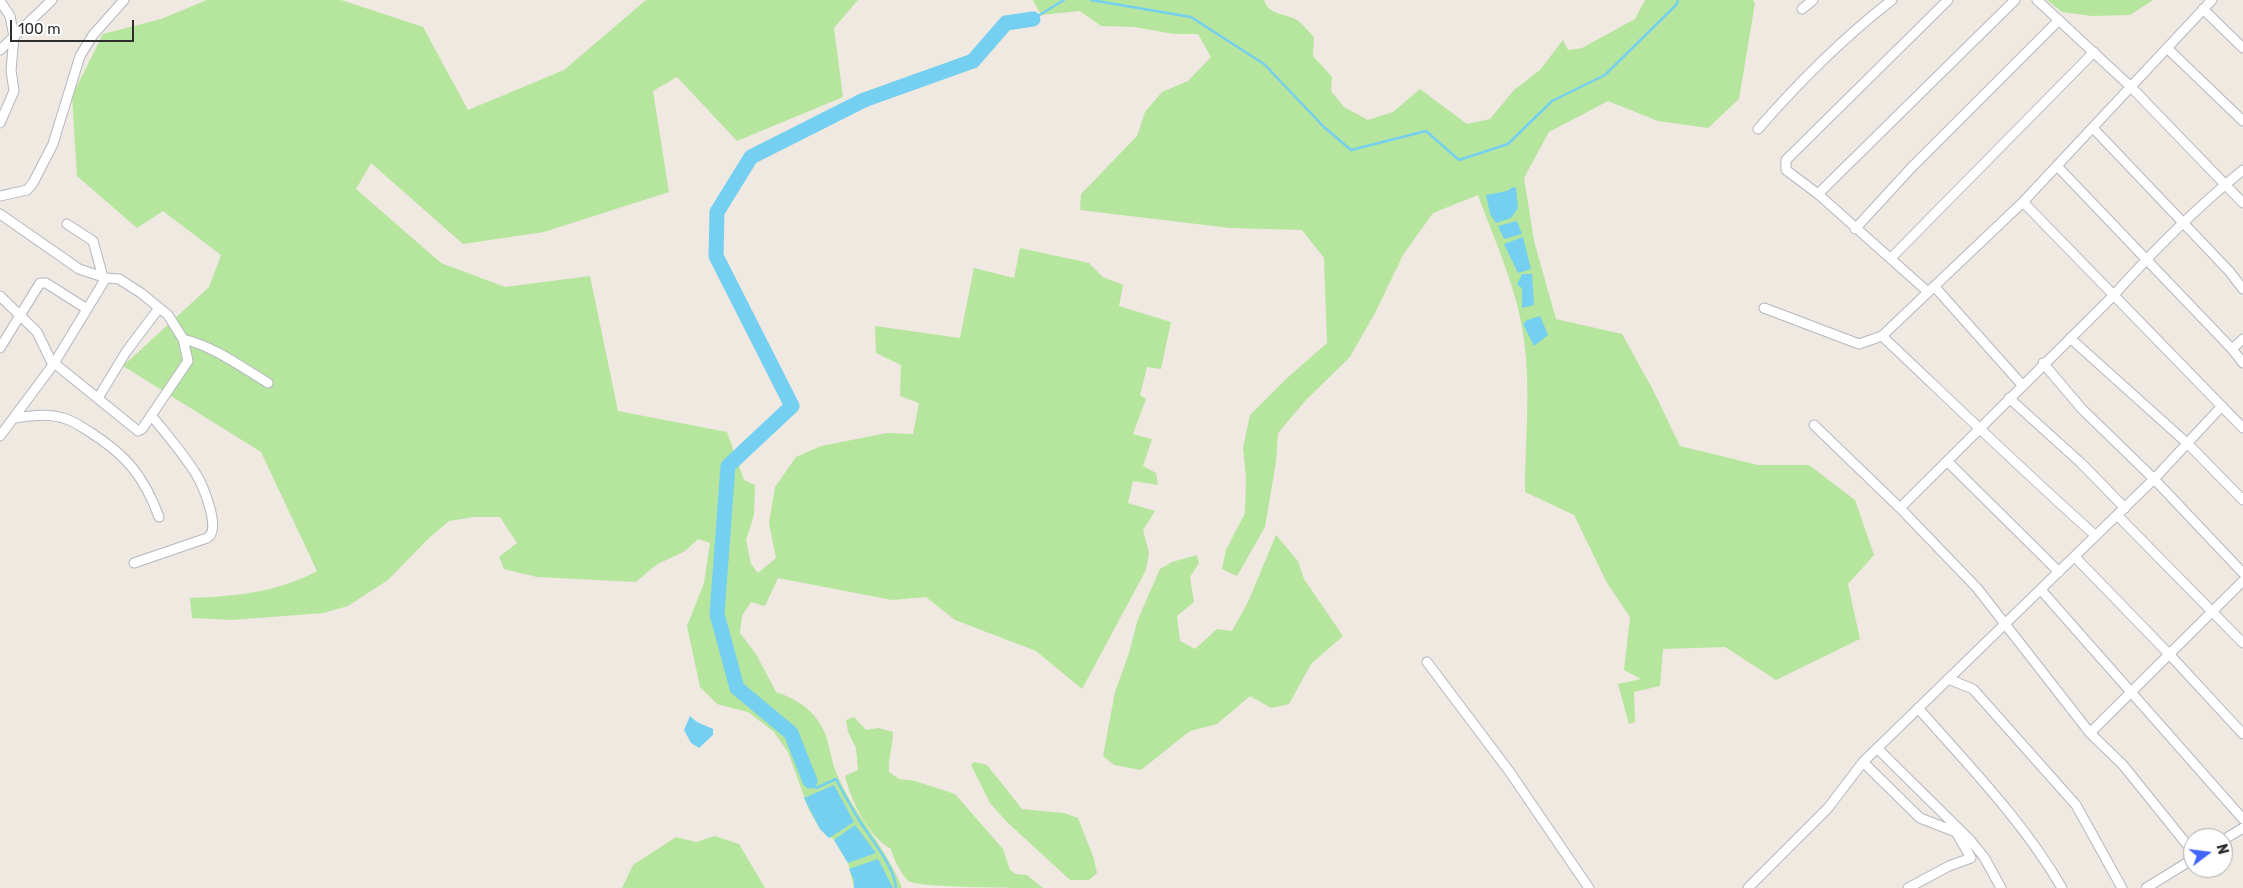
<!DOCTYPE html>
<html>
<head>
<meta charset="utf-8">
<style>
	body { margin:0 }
	#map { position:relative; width:2243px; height:888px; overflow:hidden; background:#efe9e1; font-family:Rubik,sans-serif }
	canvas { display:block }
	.north { position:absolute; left:2183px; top:828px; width:50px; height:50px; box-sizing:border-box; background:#fff; border:1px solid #ababab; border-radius:50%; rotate:75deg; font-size:14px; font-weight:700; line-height:20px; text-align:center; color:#2e2e2e }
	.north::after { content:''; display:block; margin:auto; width:18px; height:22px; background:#4264fb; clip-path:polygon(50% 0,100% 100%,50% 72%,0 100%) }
	.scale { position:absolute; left:10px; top:20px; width:124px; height:22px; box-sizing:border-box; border:2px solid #2e2e2e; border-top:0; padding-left:6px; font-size:15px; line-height:18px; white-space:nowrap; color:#2e2e2e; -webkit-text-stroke:4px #fff; paint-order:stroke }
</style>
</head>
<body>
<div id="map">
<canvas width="2243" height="888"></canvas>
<div class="north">N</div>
<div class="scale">100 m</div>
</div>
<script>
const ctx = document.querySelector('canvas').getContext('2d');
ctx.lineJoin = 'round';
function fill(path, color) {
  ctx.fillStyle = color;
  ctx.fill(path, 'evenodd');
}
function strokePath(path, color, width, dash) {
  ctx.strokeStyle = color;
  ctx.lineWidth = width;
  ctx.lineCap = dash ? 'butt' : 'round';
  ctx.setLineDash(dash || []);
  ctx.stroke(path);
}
const green = new Path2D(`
	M207 0H341L423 27 468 110 564 70 646 0H858L834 28 843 97 737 141 677 77 653 91 669 192 544 232 463 244 371 163 356 189 441 263 505 287 590 276 618 411 727 432 744 480 755 485 754 515 746 540 751 564 758 573 776 558 769 523 775 487 796 457 821 446 887 433 913 434 919 403 900 396 901 365 876 353 875 326 960 338 974 268 1014 278 1020 248 1089 263 1103 277 1123 285 1119 306 1171 322 1161 369 1147 367 1140 395 1146 399 1133 434 1152 439 1143 466 1156 473 1158 485 1133 481 1128 503 1155 511 1143 530 1149 553 1146 570 1082 689 1036 651 955 620 926 597 892 600 778 578 765 606 751 602 742 616 740 633 756 654 776 692C794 698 808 706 819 722 830 738 829 755 836 772 853 814 886 846 902 888H854L848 863 834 840 820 829 809 810 788 752 774 732 748 712 717 704 700 687 687 626 704 583 710 543 698 539 685 551 656 565 636 582 537 577 504 569 499 557 517 543 500 517H474L449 521 429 538 388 580 348 606 323 613 232 620 192 618 190 598C237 596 275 593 317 571L261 452 123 366 209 287 221 255 163 211 137 228 77 176 72 96 103 34 161 19Z
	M1033 0H1264C1269 16 1286 13 1297 20 1303 24 1309 32 1314 37L1313 56 1332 77 1331 91 1344 107 1368 120 1393 112 1420 89 1467 124 1490 119 1514 90 1540 70 1563 40 1568 50 1582 48 1635 19 1645 0H1753L1755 3 1739 99 1708 128 1658 121 1608 101 1549 132 1524 178 1534 241 1556 319 1622 334 1652 388 1680 446 1758 465H1809L1855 500 1874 555 1848 584 1860 639 1776 680 1725 647 1663 649 1660 686 1634 692 1635 722 1629 724 1618 684 1641 679 1624 670 1630 617 1607 583 1574 515 1525 492C1525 441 1531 390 1524 340 1518 290 1495 242 1478 195L1433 213 1403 255 1375 313 1350 357 1306 400 1278 433 1276 462 1265 527 1237 576 1222 569 1226 550 1245 513 1246 477 1243 448 1250 415 1286 379 1327 343 1324 258 1302 230 1230 228 1080 210 1081 194 1137 136 1145 112 1162 92 1188 81 1211 57 1198 34H1174L1135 27 1101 26 1080 11 1041 15Z
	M2047 0H2153L2130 15 2092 16 2062 12Z
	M1276 535 1298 561 1304 579 1343 636 1311 664 1289 704 1271 708 1250 696 1217 724 1190 731 1141 770 1114 765 1103 756 1115 692 1129 653 1138 619 1160 569 1172 562 1197 555 1199 563 1190 577 1194 602 1177 616 1180 641 1195 649 1217 629 1232 631 1248 602Z
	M854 717 866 730 878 728 893 732C893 746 888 758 889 772L899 779 915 781 955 794 1003 849 1010 870 1016 874 1027 875 1043 888C1015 888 931 888 910 882 903 878 893 858 891 849 868 836 851 801 845 776L858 770 856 748 848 732 846 720Z
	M974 762 987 765 1022 809 1064 813 1078 818 1094 859 1097 873 1089 880H1070L1007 822 990 803 971 765Z
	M715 836 739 844 765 888H622L633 865 676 837 696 842Z`);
const water = new Path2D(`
	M1513 187 1516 188 1518 208 1511 218 1496 223 1490 214 1486 195 1507 191Z
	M1517 221 1522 234 1504 239 1498 226Z
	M1523 237 1531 269 1518 273 1504 244Z
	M1522 274H1532L1534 305 1522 308V288L1517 285Z
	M1540 316 1548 335 1534 346 1523 324 1527 320Z
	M690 716 697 722 713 729V735L699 748 691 743 684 730Z
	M834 785 854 822 829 838 820 829 804 798Z
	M855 825 876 853 848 863 834 840Z
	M878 859 893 888H854V880L849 869Z`);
const stream = new Path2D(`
	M1091 0 1191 17 1264 64 1324 127 1351 150 1426 131 1459 160 1508 144 1552 101 1605 75 1677 4 1678 0
	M1033 19 1064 0
	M810 781 816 788 836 779C844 794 852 809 861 823 872 840 895 868 896 888`);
const river = new Path2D(`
	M810 781 791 733 737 688 717 614 728 466 792 406 716 256 717 212 751 157 864 100 973 61 1006 23 1033 19`);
const minor = new Path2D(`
	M2037 0 2131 87 2243 203
	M0 1 10 16 14 37 11 70 14 91 0 123
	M1802 9 1813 0
	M2203 9 2243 48
	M2167 48 2243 121
	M0 50 52 0
	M2093 128 2229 271 2243 289
	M1758 129C1799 82 1843 38 1892 0
	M2057 166 2232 349 2243 363
	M1818 194 2015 0
	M0 196 27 190 33 183 53 144 80 56 93 35 124 0
	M2023 202 2243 428
	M0 214 79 269 106 278 119 279 141 293 168 315 183 339 188 361 142 429 138 431 54 363
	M67 224 93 241 103 277
	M1855 229 1912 167 2059 20
	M1891 258 2094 52
	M1934 286 2023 386
	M1928 292 1818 194 1786 170V160L1948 0
	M0 296 37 332 53 365
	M1764 308 1859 344 1882 336 2023 202 2212 0
	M1882 336C1953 403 2023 471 2096 536
	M2070 338 2188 444 2243 500
	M183 339C215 347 240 366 268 383
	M0 348 40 283H46L87 309
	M2232 349 2243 339
	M2043 363 2082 409 2154 479 2243 573
	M98 398 126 352 159 308
	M2009 398 2081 463 2125 508
	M14 418C31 416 47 413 63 418 72 420 82 427 90 432 126 455 144 476 159 517
	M1814 425 1900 508 1977 588 2090 733 2123 765 2193 852
	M0 436 53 365 106 278
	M1948 462 2059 572
	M1900 508 2113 296C2153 251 2196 208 2243 170
	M2117 515 2243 643
	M2075 557 2170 655 2243 734
	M134 563 207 538C222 530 203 486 196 474 183 453 166 434 151 415
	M2041 590 2243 819
	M1427 662 1509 771 1589 888
	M1948 679 1973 689 2076 805 2122 888
	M1918 708C1969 766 2023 821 2062 888
	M2090 733 2243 581
	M1878 749 1970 840 1984 857 2001 888
	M1863 762 1920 818 1956 832 1971 858 1949 866 1908 888
	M2223 840 2243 828
	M1748 888 1828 808 1863 762 2154 479 2222 406
	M2146 888 2193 859`);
fill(green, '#b6e59e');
fill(water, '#75cff0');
strokePath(stream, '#75cff0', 2.5);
strokePath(river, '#75cff0', 15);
strokePath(minor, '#b4b7c1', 11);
strokePath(minor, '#fff', 9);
</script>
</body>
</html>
